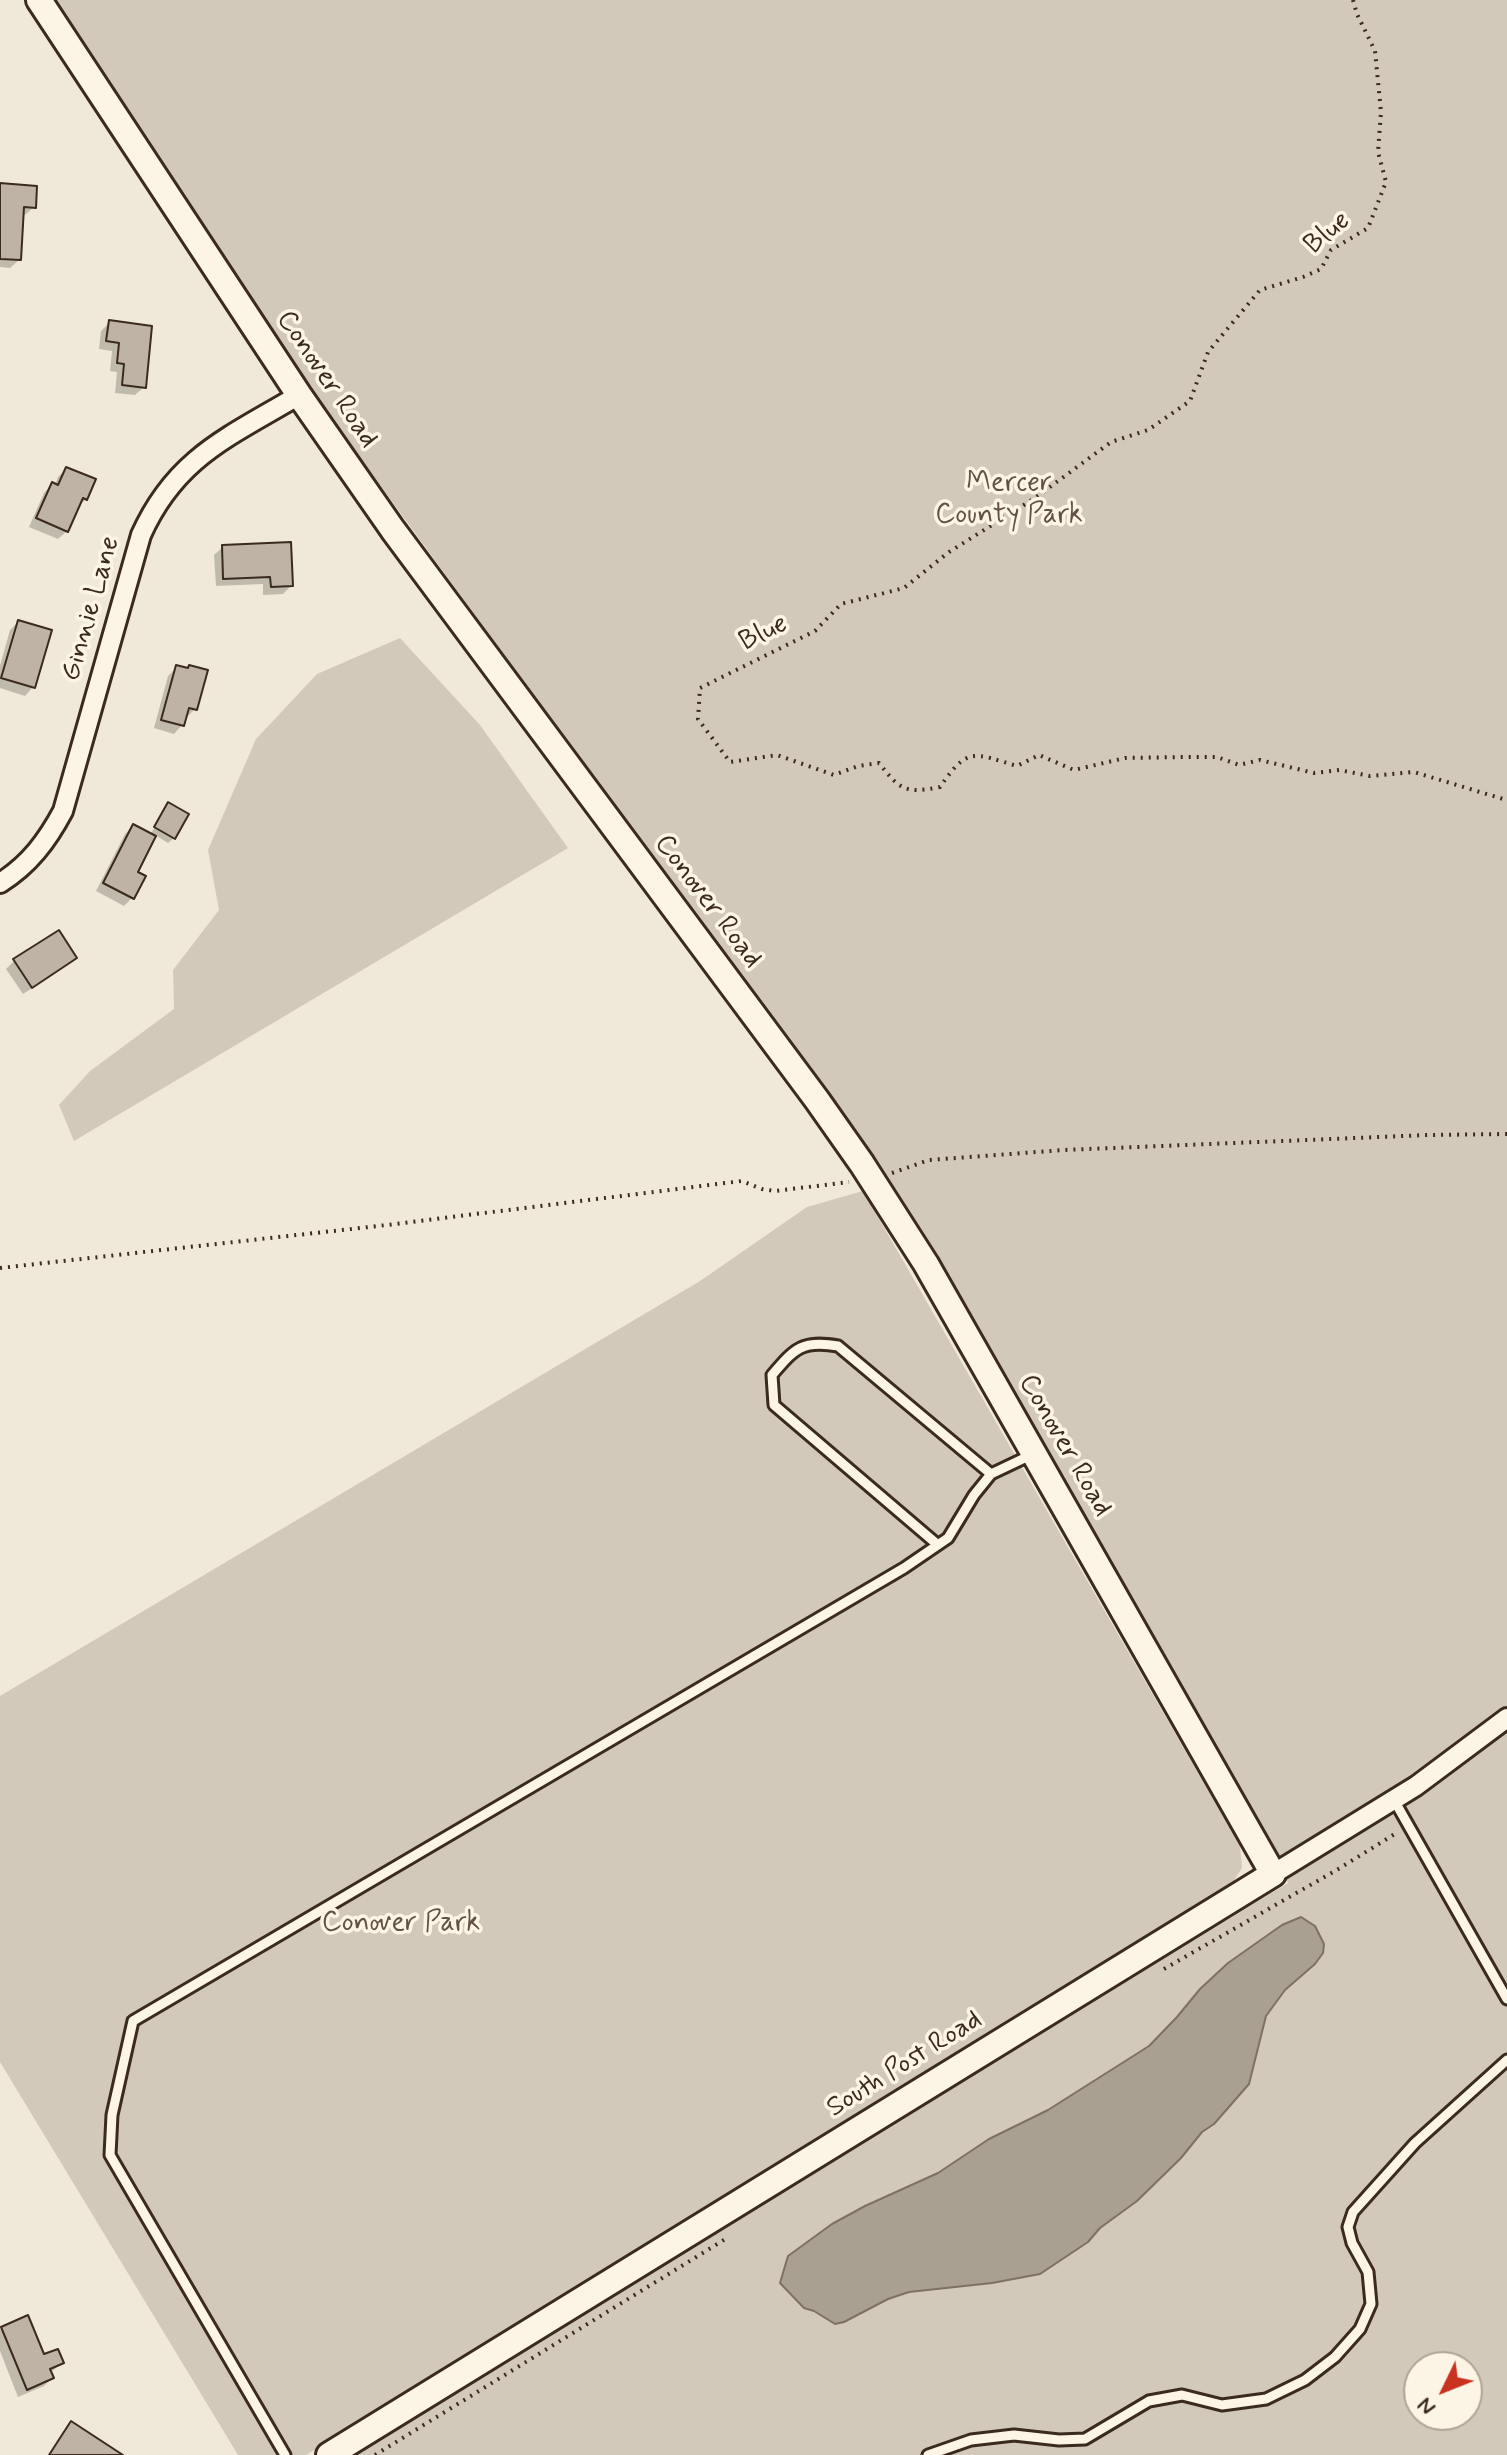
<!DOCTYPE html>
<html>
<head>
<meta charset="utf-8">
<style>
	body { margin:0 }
	#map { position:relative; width:1507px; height:2455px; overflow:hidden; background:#f0e9d9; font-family:Mynerve,sans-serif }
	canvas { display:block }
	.north { position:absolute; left:1403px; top:2351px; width:80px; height:80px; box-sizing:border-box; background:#fcf5e5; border:2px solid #afa495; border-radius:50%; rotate:227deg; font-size:22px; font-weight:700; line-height:32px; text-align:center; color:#3b2a1e }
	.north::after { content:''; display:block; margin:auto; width:28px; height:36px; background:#c8321e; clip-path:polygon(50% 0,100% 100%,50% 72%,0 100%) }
</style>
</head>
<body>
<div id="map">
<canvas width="1507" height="2455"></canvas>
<div class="north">N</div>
</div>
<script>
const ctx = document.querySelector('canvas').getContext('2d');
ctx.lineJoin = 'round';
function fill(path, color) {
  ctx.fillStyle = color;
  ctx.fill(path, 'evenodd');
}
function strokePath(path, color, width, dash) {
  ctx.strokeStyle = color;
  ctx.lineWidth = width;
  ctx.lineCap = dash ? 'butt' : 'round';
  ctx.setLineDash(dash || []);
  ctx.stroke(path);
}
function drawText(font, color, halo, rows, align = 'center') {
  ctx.font = font + ' Mynerve,sans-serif';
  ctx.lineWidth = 7;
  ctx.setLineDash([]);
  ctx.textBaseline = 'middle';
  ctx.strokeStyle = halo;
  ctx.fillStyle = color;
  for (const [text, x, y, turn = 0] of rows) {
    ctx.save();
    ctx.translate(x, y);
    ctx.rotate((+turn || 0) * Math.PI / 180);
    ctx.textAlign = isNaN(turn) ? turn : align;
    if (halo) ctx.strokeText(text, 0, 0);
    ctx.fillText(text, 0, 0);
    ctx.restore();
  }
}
const green = new Path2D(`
	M53 0H1507V2455H353L1288 1883 1266 1840 774 1024 298 373ZM1419 2367H1467V2415H1419Z
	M400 638 480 725 568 848 74 1141 59 1105 90 1071 174 1009 173 970 219 910 208 850 256 739 317 674Z
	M863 1191 1240 1846 1242 1868 1231 1885 1043 1998 306 2455H238L0 2062V1696L700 1281 807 1207Z`);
const water = new Path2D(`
	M1301 1917 1315 1926 1324 1944 1323 1953 1315 1964 1285 1990 1266 2016 1249 2084 1214 2124 1202 2132 1181 2158 1137 2201 1100 2228 1088 2242 1040 2274 992 2283 909 2292 888 2299 844 2322 835 2324 814 2311 804 2308 780 2283 788 2256 832 2224 865 2206 938 2173 989 2139 1048 2110 1149 2046 1177 2017 1200 1989 1228 1963 1282 1925Z`);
const shadow = new Path2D(`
	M0 185 34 207 25 215H21L19 260 10 268 0 267Z
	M109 323 144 387 135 395 115 393 117 372 110 371 112 351 99 349 101 331Z
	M66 469 86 499 78 507 67 531 58 539 29 527 44 493 52 484 55 485 58 477Z
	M223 547 291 586 283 594 263 595V584L216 586 214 555Z
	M18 622 33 687 25 696 0 688V666L10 630Z
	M177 667 195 709 187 717H185L182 725 174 734 154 728 168 676Z
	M168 805 174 838 168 843 155 835 135 873 132 898 124 906 96 891 125 834 133 826 150 835Z
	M75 958 66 966 23 994 6 969 14 961Z
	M2 2328 43 2357 62 2363 50 2373 52 2378 44 2386 18 2397 0 2351V2330Z`);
const building = new Path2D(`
	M0 183 37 186 36 208 24 207 21 260 0 259Z
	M109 320 152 326 146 388 122 385 124 364 117 363 119 343 106 341Z
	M66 467 96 479 87 500 83 498 68 532 36 518 52 482 58 485Z
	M291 542 293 586 271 587 270 577 223 579 222 545Z
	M18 620 52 630 35 688 1 678Z
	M176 665 188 668 189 665 208 670 197 710 189 708 184 726 161 720Z
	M168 802 189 814 175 839 154 827Z
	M133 824 156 836 138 872 146 876 134 899 103 883Z
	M59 930 77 958 32 988 13 959Z
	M28 2315 44 2354 58 2349 64 2363 50 2369 54 2378 27 2390 1 2327Z
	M71 2421 123 2455H49Z`);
const path = new Path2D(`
	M1353 0 1357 14 1375 51 1381 112 1378 152 1386 182 1368 228 1331 250 1321 269 1303 277 1260 290 1208 352 1190 401 1148 430 1111 442 1035 498 949 552 904 588 841 604 815 631 700 688 698 719 730 762 777 755 834 775 858 766 879 763C900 790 905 794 940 787 968 746 973 753 1017 766L1039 755 1074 770 1125 758 1182 757H1217L1239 765 1260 760 1314 773 1339 770 1370 776 1414 772 1503 799 1507 797
	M892 1173 929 1160 1064 1150 1428 1135 1507 1134
	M0 1268 387 1225 742 1181 762 1189 775 1191 849 1182
	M1164 1969 1340 1868 1398 1832
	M375 2455 727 2238`);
const lane = new Path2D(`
	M938 1545 774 1405 772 1375C795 1348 802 1340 838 1346L991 1474
	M1394 1800 1507 1999
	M285 2455 110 2155 112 2115 133 2021 904 1568 948 1538 974 1495 991 1474 1031 1455
	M928 2455 971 2440 1014 2435 1059 2440 1085 2439 1149 2401 1182 2395 1222 2405 1266 2399 1305 2380 1335 2357 1360 2329 1371 2304 1368 2272 1352 2243 1348 2227 1353 2212 1415 2143 1507 2060`);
const street = new Path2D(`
	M0 883C29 865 47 841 63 811L141 535C176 457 229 437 299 395
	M1273 1874 1416 1786 1507 1718`);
const secondary = new Path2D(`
	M39 0 299 395 393 530 817 1100 862 1164 926 1264 1273 1874 329 2455`);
const streetNames = [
	["Blue",1328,234,-40],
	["Conover Road",326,380,56],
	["Ginnie Lane",92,609,-74],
	["Blue",764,634,-26],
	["Conover Road",707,902,53],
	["Conover Road",1064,1446,60],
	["South Post Road",905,2065,-32]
];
const parkNames = [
	["Mercer",1009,484],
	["County Park",1009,516],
	["Conover Park",401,1924]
];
fill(green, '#d2c9ba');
fill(water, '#aaa091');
strokePath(water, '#7e7163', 2);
fill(shadow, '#0003');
fill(building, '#beb3a4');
strokePath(building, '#3b2a1e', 2);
strokePath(lane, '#3b2a1e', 15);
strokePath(street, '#3b2a1e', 24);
strokePath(secondary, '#3b2a1e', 30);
strokePath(path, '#3b2a1e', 4, [2, 6]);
strokePath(lane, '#fcf5e5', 9);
strokePath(street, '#fcf5e5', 18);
strokePath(secondary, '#fcf5e5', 24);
drawText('28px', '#3b2a1e', '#fcf5e5', streetNames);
drawText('28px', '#615245', '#fcf5e5', parkNames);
</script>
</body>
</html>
